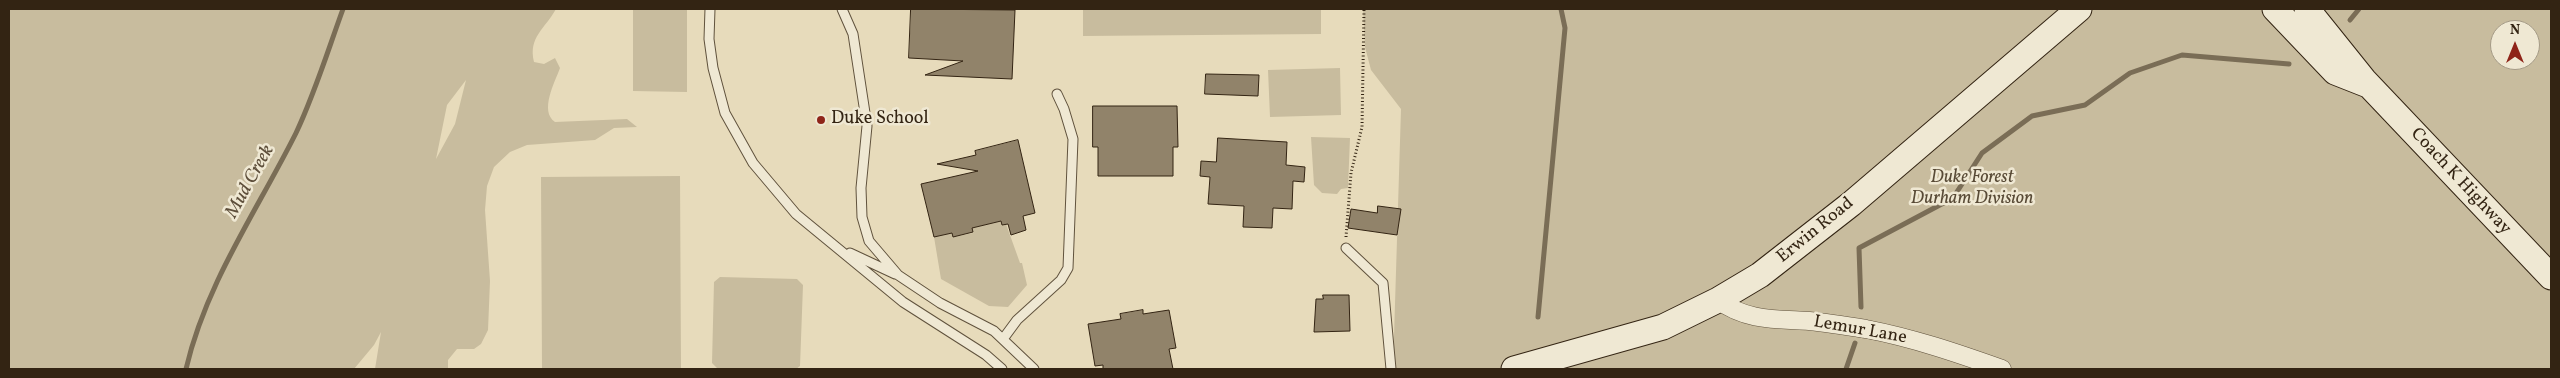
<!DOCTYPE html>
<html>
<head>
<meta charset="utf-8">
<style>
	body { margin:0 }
	#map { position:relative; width:2560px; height:378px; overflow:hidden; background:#e7dbbb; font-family:Vollkorn,serif }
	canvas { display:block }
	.frame { position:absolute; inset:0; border:10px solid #332413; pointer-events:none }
	.north { position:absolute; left:2490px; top:20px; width:50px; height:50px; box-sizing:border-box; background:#efe8d3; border:1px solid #a49a86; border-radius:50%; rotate:0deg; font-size:14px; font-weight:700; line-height:20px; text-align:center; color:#332413 }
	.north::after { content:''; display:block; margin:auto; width:18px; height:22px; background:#8f2418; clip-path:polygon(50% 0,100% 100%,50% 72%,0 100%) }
</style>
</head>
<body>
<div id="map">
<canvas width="2560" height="378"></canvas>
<div class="frame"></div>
<div class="north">N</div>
</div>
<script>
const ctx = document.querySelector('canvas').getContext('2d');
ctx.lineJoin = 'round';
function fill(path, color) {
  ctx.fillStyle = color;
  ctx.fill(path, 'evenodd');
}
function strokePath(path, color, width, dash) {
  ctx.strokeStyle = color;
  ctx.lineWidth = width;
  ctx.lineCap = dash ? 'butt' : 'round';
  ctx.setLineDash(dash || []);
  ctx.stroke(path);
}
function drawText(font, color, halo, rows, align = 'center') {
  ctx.font = font + ' Vollkorn,serif';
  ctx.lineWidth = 5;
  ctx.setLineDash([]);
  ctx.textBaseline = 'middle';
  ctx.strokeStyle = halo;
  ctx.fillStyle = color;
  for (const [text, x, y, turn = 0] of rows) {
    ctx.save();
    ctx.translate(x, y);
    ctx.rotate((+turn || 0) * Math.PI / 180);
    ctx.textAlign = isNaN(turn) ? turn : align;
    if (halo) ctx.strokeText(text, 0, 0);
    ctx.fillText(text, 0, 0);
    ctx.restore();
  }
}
const green = new Path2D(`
	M9 9H556C545 29 528 37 534 62L544 64 555 58 560 68C555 82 539 111 555 122L627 119 637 127 614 128 595 140 527 145 510 152 494 167 487 186 485 210 490 281 488 330 481 344 474 349H457L448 360V369H375L381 332 374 345 354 369H9ZM466 80 455 124 436 159 447 105Z
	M633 9H687V92L633 91Z
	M1083 9H1321V34L1083 36Z
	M1363 9H2551V369H1393L1401 109 1371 70 1365 47ZM2500 30H2530V60H2500Z
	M1340 68 1341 115 1270 117 1268 70Z
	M1311 137 1350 138 1348 188 1341 189 1337 194 1322 193 1314 185Z
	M680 176 681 369H542L541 177Z
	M1001 221 1002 225 1006 224 1020 263H1022L1027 285 1008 307 989 306 941 279 934 237 952 233 953 237 973 233 972 228Z
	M720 277 797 279 803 285 800 366 796 369H718L712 363 714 282Z`);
const stream = new Path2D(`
	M2350 20 2359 9
	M1861 307 1859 248 1953 198 1982 153 2032 116 2085 105 2130 73 2182 55 2289 64
	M1538 317 1565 28 1561 9
	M186 369C206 283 257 211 296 133 315 93 328 50 343 9
	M1846 369 1855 343`);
const building = new Path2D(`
	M911 9 1015 10 1012 79 925 75 963 61 909 58Z
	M1206 74 1259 75 1258 96 1205 94Z
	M1093 106H1177L1178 147H1173V176H1098V147H1093Z
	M1218 138 1287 142 1286 165 1305 167 1304 182 1293 181 1292 209 1273 208 1272 228 1243 227 1244 206 1208 204 1210 177 1200 176 1201 161 1216 162Z
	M1018 140 1035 213 1023 216 1026 230 1011 235 1008 224 1002 225 1001 221 972 228 973 232 953 237 952 233 934 237 921 184 978 171 937 164 976 155 975 151Z
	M1378 206 1401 209 1397 235 1348 228 1351 209 1377 213Z
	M1323 295H1349L1350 331 1314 332 1316 299H1323Z
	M1143 310V314L1169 310 1176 348 1169 349 1173 369H1103V365L1095 366 1088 324 1121 319 1120 314Z`);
const path = new Path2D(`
	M1346 237 1351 173 1362 127 1364 9`);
const lane = new Path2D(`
	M710 9 709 39 713 68 725 113 753 163 796 214 903 302 986 355 1002 369
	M842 9 853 34 867 126 861 188 862 217 869 241 898 275 940 303 994 331 1034 369
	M1346 248 1383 283 1391 369
	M850 253 895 274
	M1003 339 1017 320 1061 280 1068 268 1073 139 1064 109 1057 94`);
const street = new Path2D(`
	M1718 300C1746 321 1776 319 1809 321 1828 323 1847 326 1866 329 1913 338 1957 353 2002 369`);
const secondary = new Path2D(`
	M2275 9 2335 72 2368 85
	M2307 9 2364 80 2551 277
	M1514 369 1663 327 1718 300 1760 275 1851 204 2079 9`);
const markers = [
	[821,120,5,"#8f2418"]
];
const poiNames = [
	["Duke School",831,120]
];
const parkNames = [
	["Duke Forest",1972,179],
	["Durham Division",1972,200]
];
const streetNames = [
	["Coach K Highway",2460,182,47],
	["Erwin Road",1816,231,-39],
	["Lemur Lane",1860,331,10]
];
const waterNames = [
	["Mud Creek",251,182,-61]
];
fill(green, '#c8bc9e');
strokePath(stream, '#7a6d56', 5);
fill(building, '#91836a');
strokePath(building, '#332413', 1);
strokePath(lane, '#60523d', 11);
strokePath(street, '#60523d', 19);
strokePath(secondary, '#332413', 27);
strokePath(path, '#332413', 3, [1, 2.5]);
strokePath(lane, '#efe8d3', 9);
strokePath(street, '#efe8d3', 18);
strokePath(secondary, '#efe8d3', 25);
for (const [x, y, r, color] of markers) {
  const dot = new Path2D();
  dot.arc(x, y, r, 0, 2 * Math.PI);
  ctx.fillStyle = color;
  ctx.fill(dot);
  strokePath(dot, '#efe8d3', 2);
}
drawText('18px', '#332413', '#efe8d3', poiNames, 'left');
drawText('italic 18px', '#584a36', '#efe8d3', parkNames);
drawText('18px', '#332413', '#efe8d3', streetNames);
drawText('italic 19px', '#5d4e3a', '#efe8d3', waterNames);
</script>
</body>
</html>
